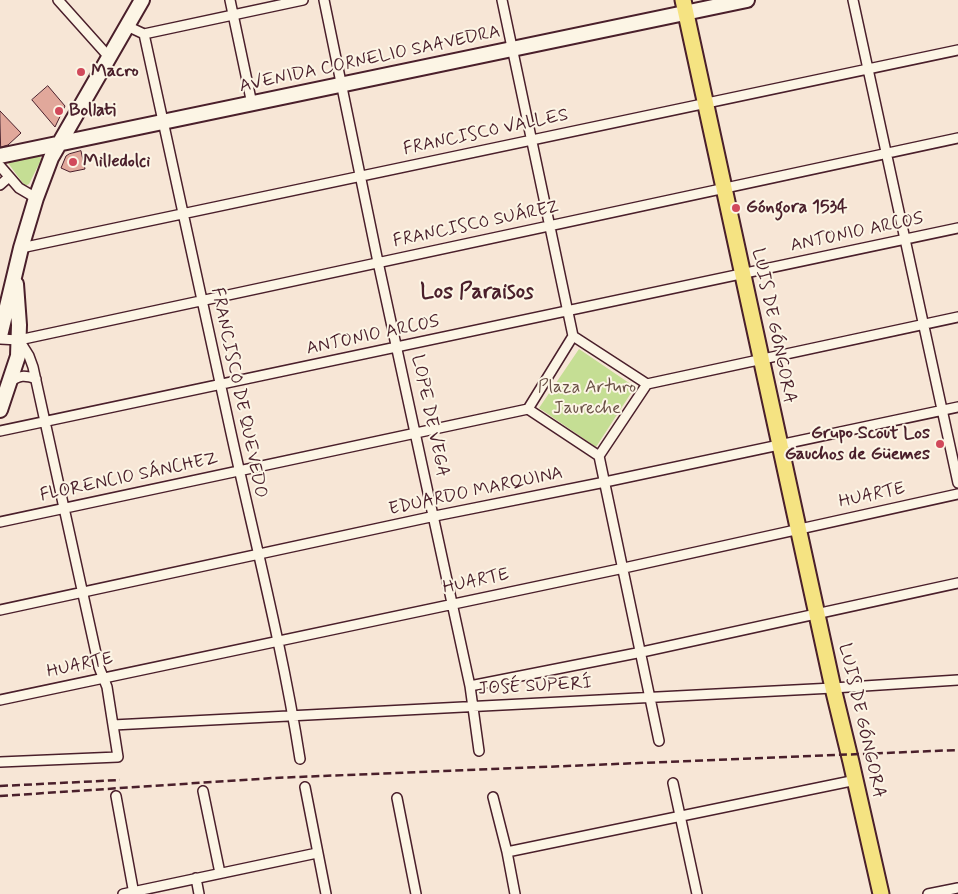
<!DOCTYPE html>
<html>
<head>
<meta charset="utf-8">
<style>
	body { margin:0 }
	canvas { display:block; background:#f7e6d6 }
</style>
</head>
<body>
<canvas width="958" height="894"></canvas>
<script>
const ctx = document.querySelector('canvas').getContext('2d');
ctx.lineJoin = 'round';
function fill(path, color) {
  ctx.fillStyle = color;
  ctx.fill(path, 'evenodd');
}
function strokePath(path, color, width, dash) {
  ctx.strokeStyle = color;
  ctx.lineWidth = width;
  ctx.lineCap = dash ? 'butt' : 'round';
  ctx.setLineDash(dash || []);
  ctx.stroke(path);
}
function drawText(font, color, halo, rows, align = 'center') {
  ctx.font = font + ' Mynerve,sans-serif';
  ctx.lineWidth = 4;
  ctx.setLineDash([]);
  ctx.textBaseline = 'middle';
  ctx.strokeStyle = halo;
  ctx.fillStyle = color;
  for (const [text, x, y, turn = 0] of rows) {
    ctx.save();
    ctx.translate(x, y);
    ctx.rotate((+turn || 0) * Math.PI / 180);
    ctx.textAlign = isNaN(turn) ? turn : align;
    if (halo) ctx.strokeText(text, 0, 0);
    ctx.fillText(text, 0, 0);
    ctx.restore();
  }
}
const green = new Path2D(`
	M40 155 41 160 29 184 25 186 8 163 9 161Z
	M579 349 635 387 596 447 539 408Z`);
const building = new Path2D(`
	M48 86 65 106 55 127 32 100Z
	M0 111 21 133 8 145 1 147Z
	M81 151 85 169 70 172 61 168 66 156 69 154Z`);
const minor = new Path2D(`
	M58 0 109 57
	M230 0 252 104
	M324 0 378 262 470 686 479 751
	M502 0 573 336
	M853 0 958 483
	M127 26 144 34 303 0
	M144 34C174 167 201 300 231 433 255 542 283 650 300 759
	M0 166 19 188 36 198
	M0 185 9 177
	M21 248 958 50
	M573 336 647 384
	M0 339 19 340 958 138
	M10 382C19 375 25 375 36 379
	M528 409 573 336
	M0 431 958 228
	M599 456 647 384 958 317
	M599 456 659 741
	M0 522 528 409 599 456
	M0 610 435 516 605 482 958 407
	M470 686 642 652 958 583
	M0 700 624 568 958 494
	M113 725 833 688 958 680
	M0 762 118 757 107 687 99 667 33 367 29 356 19 340
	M673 783 697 894
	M305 787 326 894
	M203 791 220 873
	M116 796 134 894
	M493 797 507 852 515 894
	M397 798 416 894
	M507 852 856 780
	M196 878 199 894
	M123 894 317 853
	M928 894 958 888`);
const secondary = new Path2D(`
	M0 156 747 0
	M0 336 21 248 36 198 51 158 142 0
	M0 410 18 356 19 325 16 284`);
const primary = new Path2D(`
	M683 0 833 688 851 762 881 894`);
const rail = new Path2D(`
	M0 786 120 780
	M0 796 273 778 958 750`);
const markers = [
	[81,72,5,"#d1495b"],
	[59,111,5,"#d1495b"],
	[73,162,5,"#d1495b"],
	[736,208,5,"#d1495b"],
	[940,444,5,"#d1495b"]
];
const streetNames = [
	["AVENIDA CORNELIO SAAVEDRA",370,60,-12],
	["FRANCISCO VALLES",486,133,-12],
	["FRANCISCO SUÁREZ",476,225,-12],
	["ANTONIO ARCOS",857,233,-12],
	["LUIS DE GÓNGORA",773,326,78],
	["ANTONIO ARCOS",373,336,-12],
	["FRANCISCO DE QUEVEDO",238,393,78],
	["LOPE DE VEGA",429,416,78],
	["FLORENCIO SÁNCHEZ",129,478,-12],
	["EDUARDO MARQUINA",476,492,-12],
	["HUARTE",872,496,-12],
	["HUARTE",476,582,-12],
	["HUARTE",80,666,-12],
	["JOSÉ SUPERÍ",535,687,-3],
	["LUIS DE GÓNGORA",861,721,77]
];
const poiNames = [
	["Macro",91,72],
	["Bollati",69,111],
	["Milledolci",83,162],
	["Góngora 1534",746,208],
	["Grupo Scout Los",930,434,"right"],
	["Gauchos de Güemes",930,455,"right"]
];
const parkNames = [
	["Plaza Arturo",587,388],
	["Jaureche",587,409]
];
const districtNames = [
	["Los Paraisos",477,293]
];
fill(green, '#c5de94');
fill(building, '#e1a89b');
strokePath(building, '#4a1f2b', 1);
strokePath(minor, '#4a1f2b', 12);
strokePath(secondary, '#4a1f2b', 18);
strokePath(primary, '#4a1f2b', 19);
strokePath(minor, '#fcf5e5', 9);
strokePath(secondary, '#fcf5e5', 14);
strokePath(primary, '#f5e382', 15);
strokePath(rail, '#4a1f2b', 2.5, [8, 4]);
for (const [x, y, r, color] of markers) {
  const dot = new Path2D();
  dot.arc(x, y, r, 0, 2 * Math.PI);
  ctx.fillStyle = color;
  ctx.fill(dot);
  strokePath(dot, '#fcf5e5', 2);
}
drawText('18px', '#4a1f2b', '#fcf5e5', streetNames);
drawText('bold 18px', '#4a1f2b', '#fcf5e5', poiNames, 'left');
drawText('18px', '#694f45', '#fcf5e5', parkNames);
drawText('bold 22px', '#4a1f2b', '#fcf5e5', districtNames);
</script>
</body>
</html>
